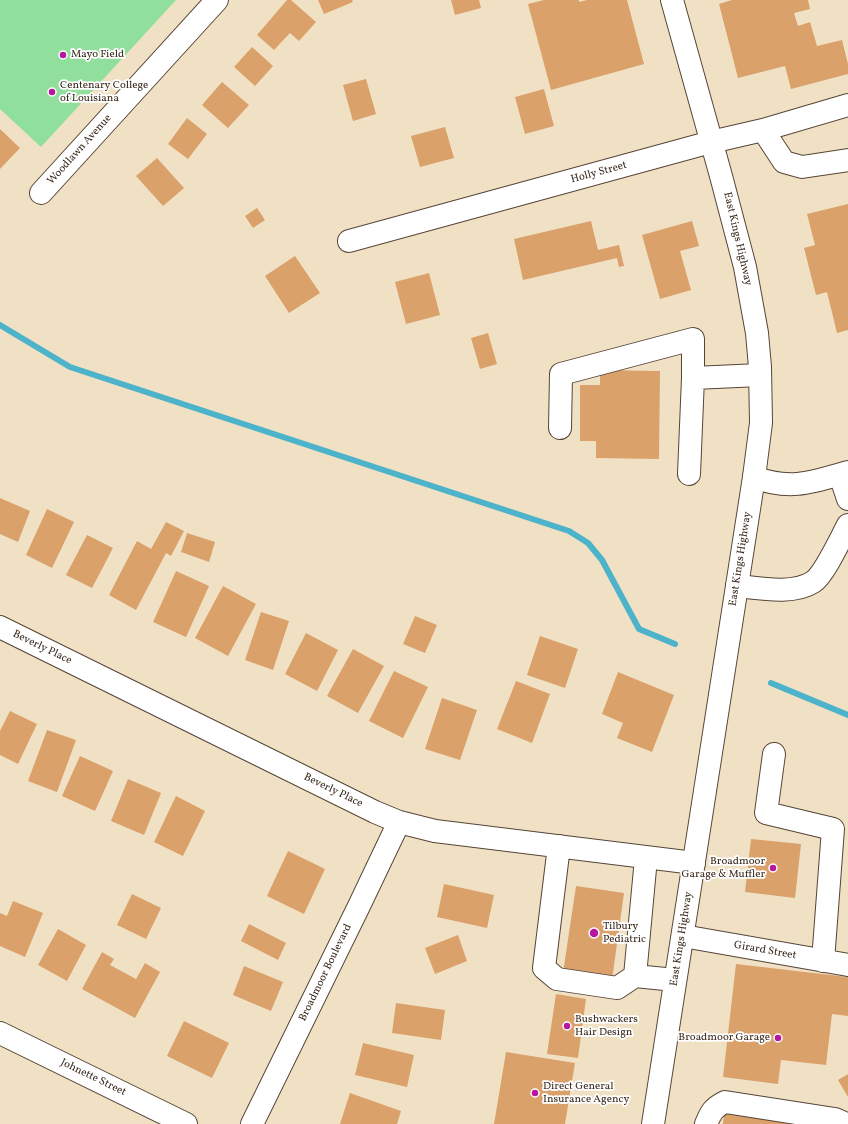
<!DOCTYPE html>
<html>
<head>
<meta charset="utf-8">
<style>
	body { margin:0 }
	canvas { display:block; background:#f1e1c4 }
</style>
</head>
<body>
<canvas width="848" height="1124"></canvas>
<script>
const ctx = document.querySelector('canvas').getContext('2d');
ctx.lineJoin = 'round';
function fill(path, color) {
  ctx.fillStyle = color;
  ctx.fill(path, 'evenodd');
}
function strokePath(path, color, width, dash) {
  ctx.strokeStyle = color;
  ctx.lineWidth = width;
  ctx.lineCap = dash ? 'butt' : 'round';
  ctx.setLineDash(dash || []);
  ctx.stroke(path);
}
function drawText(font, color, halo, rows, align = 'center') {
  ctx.font = font + ' Vollkorn,serif';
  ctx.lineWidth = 3.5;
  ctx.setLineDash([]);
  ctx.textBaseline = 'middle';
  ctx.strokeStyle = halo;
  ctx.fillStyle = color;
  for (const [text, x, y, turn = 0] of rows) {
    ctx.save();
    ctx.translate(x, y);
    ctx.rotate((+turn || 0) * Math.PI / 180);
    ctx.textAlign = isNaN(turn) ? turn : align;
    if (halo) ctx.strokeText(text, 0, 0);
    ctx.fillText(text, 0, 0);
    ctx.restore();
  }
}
const green = new Path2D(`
	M0 0H176L41 147 0 109Z`);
const stream = new Path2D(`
	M0 325 70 367 569 531 588 543 602 560 639 629 675 644
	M771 683 848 715`);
const building = new Path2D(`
	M287 0H291L316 22 299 41 290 33 274 50 257 35Z
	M318 0H352L353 2 324 14Z
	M451 0H479L481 8 455 15Z
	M544 0H579V2L587 0H627L644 64 551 90 528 4Z
	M732 0H808L810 9 794 13 798 26 810 22 817 46 842 40 848 64V74L791 89 785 66 738 78 719 4Z
	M252 47 273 66 255 86 234 67Z
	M366 79 376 114 353 121 343 85Z
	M222 82 249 105 228 128 202 105Z
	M544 89 554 126 525 134 515 97Z
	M187 118 207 134 188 159 168 144Z
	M445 127 454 158 420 167 411 136Z
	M0 129 20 148 0 169Z
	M157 158 184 188 163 206 136 176Z
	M848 204V330L837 333 827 292 816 295 804 248 815 245 807 214Z
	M257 208 265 220 253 228 245 216Z
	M591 221 598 250 619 245 624 266 619 267 617 258 523 280 514 239Z
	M692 221 699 246 680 251 691 290 660 299 642 235Z
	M295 256 320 293 289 313 265 276Z
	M429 273 440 315 406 324 395 282Z
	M488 333 497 364 480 369 471 338Z
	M600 370 660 371 659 459 596 458V441H580V385H600Z
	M0 498 30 511 18 542 0 534Z
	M47 509 74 522 52 568 26 555Z
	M166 522 184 531 171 556 166 553 136 610 109 595 137 541 151 549Z
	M187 533 215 542 209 562 181 552Z
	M87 535 113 548 92 588 66 575Z
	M176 571 209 586 186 637 153 622Z
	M223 586 256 604 228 656 195 638Z
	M261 612 289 621 273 670 245 660Z
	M415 616 437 625 425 653 403 644Z
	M306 633 338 650 317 691 285 674Z
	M540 636 578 649 565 688 527 675Z
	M353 649 384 666 358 713 327 696Z
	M394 671 428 687 403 738 369 721Z
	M618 672 674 695 652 752 617 738 623 723 602 714Z
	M516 681 550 694 532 743 497 729Z
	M442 698 477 710 460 760 425 749Z
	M10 711 37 724 18 764 0 755V731Z
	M47 730 76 740 57 792 28 781Z
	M80 756 113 771 95 811 62 796Z
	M128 779 161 793 144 835 111 821Z
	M176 796 205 811 183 856 154 842Z
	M751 839 801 844 795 898 745 892Z
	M288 851 325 869 304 914 267 896Z
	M444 884 494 895 487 928 437 917Z
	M576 886 624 893 612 980 563 973Z
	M132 894 161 908 146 939 117 925Z
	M13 901 43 913 25 957 0 946V913L7 916Z
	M249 924 286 943 278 960 241 941Z
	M58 929 86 945 67 981 38 965Z
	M458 935 467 961 435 974 425 948Z
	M102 952 114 959 110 965 136 979 145 963 160 972 135 1018 82 989Z
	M736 964 848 977V1016L832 1014 826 1065 781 1060 778 1084 723 1077Z
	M244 966 283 982 271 1011 233 995Z
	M556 994 586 999 578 1058 547 1054Z
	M396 1003 445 1010 441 1040 392 1033Z
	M184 1021 229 1043 212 1078 167 1056Z
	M363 1043 414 1055 407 1087 355 1075Z
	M506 1052 575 1063 565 1124H494Z
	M848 1074V1097L838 1080Z
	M350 1093 401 1111 397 1124H340Z
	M724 1112 804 1124H723Z`);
const minor = new Path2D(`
	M763 130 784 162 802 167 848 160
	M41 193 217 0
	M349 241 711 142 763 130 848 105
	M560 428 561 374 693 339V378L760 375
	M689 474 693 378
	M840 475 848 499
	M754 477C790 491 813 482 848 472
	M737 586C759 588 793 595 813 582 824 575 841 538 848 525
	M0 627 375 812 399 822 435 831 694 863
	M774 754 766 813 833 829 823 961
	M559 846 544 968 557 979 617 988 635 976 675 980
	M683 936 848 965
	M635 976 646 858
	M0 1033 186 1124
	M252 1124 359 906 399 822
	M706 1124C711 1112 713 1108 725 1102L835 1119 846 1124`);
const major = new Path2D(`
	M653 1124 754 477 761 423 760 367 757 333 745 267 721 176 672 0`);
const markers = [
	[63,55,4,"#b5179e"],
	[52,92,4,"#b5179e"],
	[773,868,4,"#b5179e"],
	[594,933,5,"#b5179e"],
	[567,1026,4,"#b5179e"],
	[778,1038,4,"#b5179e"],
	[535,1093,4,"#b5179e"]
];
const poiNames = [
	["Mayo Field",71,55],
	["Centenary College",60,86],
	["of Louisiana",60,99],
	["Broadmoor",765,862,"right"],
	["Garage & Muffler",765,875,"right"],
	["Tilbury",603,927],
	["Pediatric",603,940],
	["Bushwackers",575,1020],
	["Hair Design",575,1033],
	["Broadmoor Garage",770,1038,"right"],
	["Direct General",543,1087],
	["Insurance Agency",543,1100]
];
const streetNames = [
	["Woodlawn Avenue",80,150,-48],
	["Holly Street",599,173,-15],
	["East Kings Highway",737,239,77],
	["East Kings Highway",741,559,-81],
	["Beverly Place",42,648,26],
	["Beverly Place",333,791,26],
	["East Kings Highway",682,939,-81],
	["Girard Street",765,951,10],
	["Broadmoor Boulevard",326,973,-64],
	["Johnette Street",93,1078,26]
];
fill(green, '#91df9d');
strokePath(stream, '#4cb3ca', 6);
fill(building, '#daa16b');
strokePath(minor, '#564537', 24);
strokePath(major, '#564537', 24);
strokePath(minor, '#fff', 22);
strokePath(major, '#fff', 22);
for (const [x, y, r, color] of markers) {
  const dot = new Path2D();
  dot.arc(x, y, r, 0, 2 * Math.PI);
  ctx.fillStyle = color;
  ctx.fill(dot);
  strokePath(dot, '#fff', 1.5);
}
drawText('11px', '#3b2a1e', '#fff', poiNames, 'left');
drawText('11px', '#3b2a1e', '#fff', streetNames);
</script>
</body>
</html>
